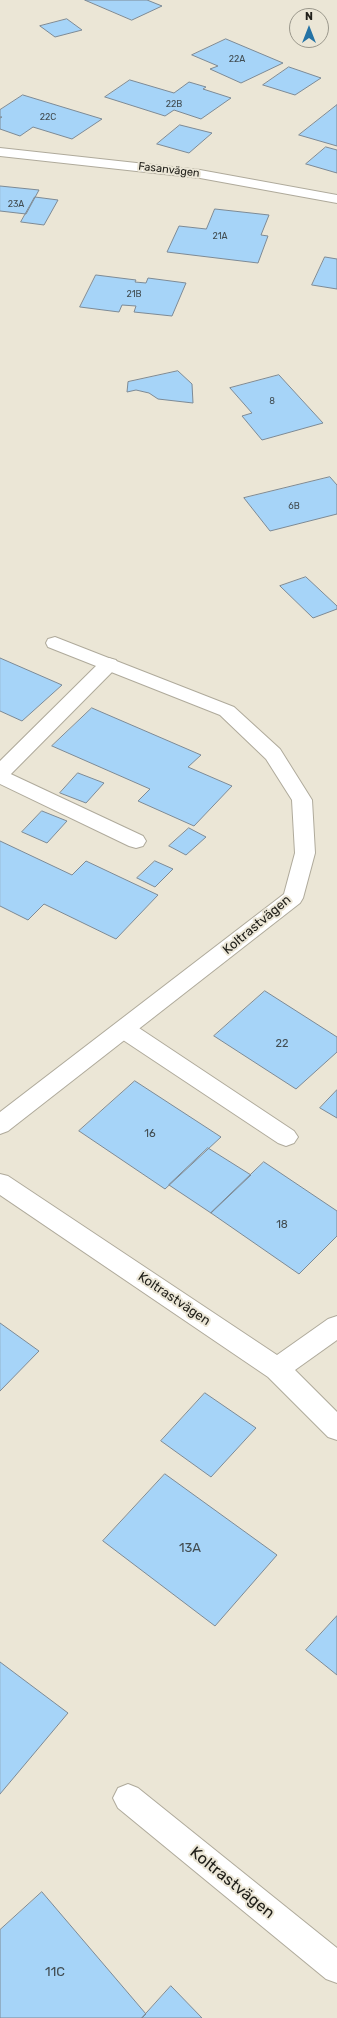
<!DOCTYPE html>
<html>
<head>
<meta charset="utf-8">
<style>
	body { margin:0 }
	#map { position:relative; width:337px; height:2018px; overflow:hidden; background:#ebe6d6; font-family:Rubik,sans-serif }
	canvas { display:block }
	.north { position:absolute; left:289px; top:8px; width:40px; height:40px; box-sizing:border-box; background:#ebe6d6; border:1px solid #9a978b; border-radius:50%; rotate:0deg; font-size:11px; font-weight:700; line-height:16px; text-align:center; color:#21201a }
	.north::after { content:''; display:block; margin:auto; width:14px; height:18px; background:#2573a5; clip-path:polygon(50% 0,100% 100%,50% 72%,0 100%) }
</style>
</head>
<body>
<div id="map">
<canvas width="337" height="2018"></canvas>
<div class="north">N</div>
</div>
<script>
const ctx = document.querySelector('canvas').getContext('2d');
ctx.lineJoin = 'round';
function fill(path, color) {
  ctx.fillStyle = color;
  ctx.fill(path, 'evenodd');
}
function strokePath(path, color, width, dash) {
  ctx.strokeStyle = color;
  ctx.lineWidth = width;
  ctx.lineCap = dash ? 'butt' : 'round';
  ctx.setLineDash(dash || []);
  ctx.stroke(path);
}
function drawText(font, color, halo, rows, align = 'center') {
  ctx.font = font + ' Rubik,sans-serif';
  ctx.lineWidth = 4;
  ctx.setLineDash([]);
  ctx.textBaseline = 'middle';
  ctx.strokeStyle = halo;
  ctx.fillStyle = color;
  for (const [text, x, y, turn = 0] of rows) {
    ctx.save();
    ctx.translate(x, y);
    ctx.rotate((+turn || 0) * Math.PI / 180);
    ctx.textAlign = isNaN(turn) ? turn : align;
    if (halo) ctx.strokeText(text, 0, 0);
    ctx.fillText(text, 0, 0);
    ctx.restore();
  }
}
const building = new Path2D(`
	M85 0H147L162 6 132 20Z
	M67 19 82 30 55 37 40 26Z
	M226 39 283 63 241 83 210 69 218 66 192 55Z
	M289 67 321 78 295 95 263 85Z
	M130 80 174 93 189 82 206 87 203 89 231 98 201 119 174 110 165 116 105 97Z
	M23 95 102 119 72 139 33 127 20 136 0 129V118L2 117H0V110Z
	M337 105V146L299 135Z
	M180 125 212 133 189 153 157 144Z
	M326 147 337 150V173L306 164Z
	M0 186 39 190 26 214 0 211Z
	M35 197 58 200 44 225 21 222Z
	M215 209 269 215 261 235 268 236 258 263 167 252 179 226 206 229Z
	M325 257 337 259V289L312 285Z
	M96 275 136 280 135 282 146 283 148 278 186 283 172 316 134 312 136 306 122 305 119 312 80 307Z
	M178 371 192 384 193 403 158 399 149 393 136 390 127 392 128 382Z
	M279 375 323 423 262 440 242 416 252 413 230 388Z
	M330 477 337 485V514L270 531 244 498Z
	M306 577 337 606V609L313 618 280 586Z
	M0 658 62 685 22 721 0 711Z
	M92 708 201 755 188 767 232 786 194 826 138 801 150 789 52 746Z
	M78 773 104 783 86 803 60 793Z
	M42 811 67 821 47 843 22 832Z
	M189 828 206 837 186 855 169 846Z
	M0 841 72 875 86 861 158 895 116 939 44 904 28 920 0 906Z
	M155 861 173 869 155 887 137 878Z
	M265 991 337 1037V1052L296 1089 214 1036Z
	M135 1081 221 1137 165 1189 79 1131Z
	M337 1090V1118L320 1108Z
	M208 1148 251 1175 211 1213 169 1185Z
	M264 1162 337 1211V1236L299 1274 211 1213Z
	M0 1323 39 1351 0 1391Z
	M205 1393 256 1428 211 1477 161 1441Z
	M165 1474 277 1555 215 1626 103 1541Z
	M337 1616V1675L306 1650Z
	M0 1662 68 1713 0 1794Z
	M42 1892 146 2014 142 2018H0V1930Z
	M171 1986 202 2018H142Z`);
const lane = new Path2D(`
	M109 658 116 660 118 664 116 668 7 778 0 780V761L102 660Z
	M125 1022 133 1024 294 1131 298 1137 294 1143 286 1146 278 1143 117 1036 114 1030 117 1024Z`);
const street = new Path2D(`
	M0 148 200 170 337 195V203L200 178 0 156Z
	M55 637 234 707 280 749 312 800 315 853 303 898 300 903 8 1131 0 1134V1112L284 894 295 853 292 800 266 759 220 715 48 647 46 643 48 639Z
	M0 769 143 836 146 841 143 846 136 848 129 846 0 784Z
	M0 1174 8 1176 277 1355 328 1319 337 1316V1340L295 1370 337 1412V1440L328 1437 268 1377 0 1195Z
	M128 1784 138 1788 337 1948V1983L326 1979 118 1808 113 1798 118 1788Z`);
const farNumbernames = [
	["22A",237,59],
	["22B",174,104],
	["22C",48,117],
	["23A",16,204],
	["21A",220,236],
	["21B",134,294],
	["8",272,401],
	["6B",294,506]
];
const farStreetnames = [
	["Fasanvägen",169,170,7]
];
const numberNames = [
	["22",282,1044],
	["16",150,1134],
	["18",282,1225]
];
const streetNames = [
	["Koltrastvägen",257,925,-40],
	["Koltrastvägen",174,1299,34]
];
const nearNumbernames = [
	["13A",190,1548],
	["11C",55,1972]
];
const nearStreetnames = [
	["Koltrastvägen",232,1883,39]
];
fill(building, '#a6d4f8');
strokePath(building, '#7d8a95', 1);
strokePath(lane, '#afaa9b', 2);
strokePath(street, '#afaa9b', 2);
fill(lane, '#fff');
fill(street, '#fff');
drawText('9px', '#424d52', null, farNumbernames);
drawText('11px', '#21201a', '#ebe6d6', farStreetnames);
drawText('11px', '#424d52', null, numberNames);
drawText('13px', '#21201a', '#ebe6d6', streetNames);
drawText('13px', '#424d52', null, nearNumbernames);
drawText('16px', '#21201a', '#ebe6d6', nearStreetnames);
</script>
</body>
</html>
